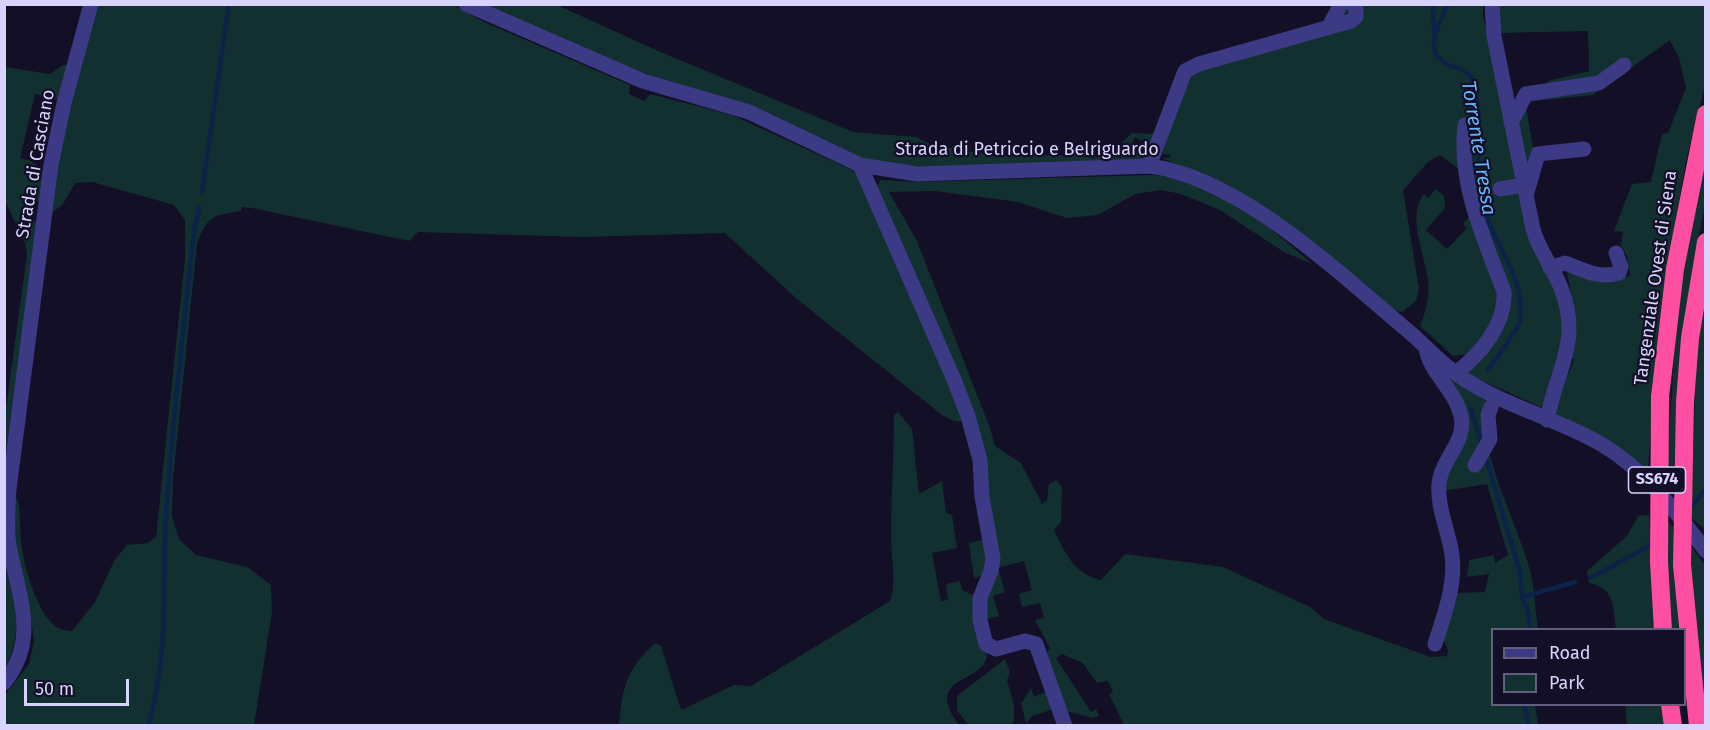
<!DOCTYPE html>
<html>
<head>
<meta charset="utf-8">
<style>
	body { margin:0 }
	#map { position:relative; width:1710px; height:730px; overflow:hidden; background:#130f26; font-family:"Fira Sans",sans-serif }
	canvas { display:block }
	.frame { position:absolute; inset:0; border:6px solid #d9d4ff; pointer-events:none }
	.legend { position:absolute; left:1491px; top:628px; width:195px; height:78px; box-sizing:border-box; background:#130f26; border:2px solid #625e7d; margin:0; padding:8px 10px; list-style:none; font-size:18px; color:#d9d4ff }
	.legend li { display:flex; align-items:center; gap:12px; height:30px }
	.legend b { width:30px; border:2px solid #625e7d }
	.scale { position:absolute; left:24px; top:679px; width:105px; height:27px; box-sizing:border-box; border:3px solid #d9d4ff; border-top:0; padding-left:8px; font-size:18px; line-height:21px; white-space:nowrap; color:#d9d4ff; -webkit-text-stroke:4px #130f26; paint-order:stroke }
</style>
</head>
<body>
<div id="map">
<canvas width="1710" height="730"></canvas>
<div class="frame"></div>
<ul class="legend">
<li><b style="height:8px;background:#3d3a85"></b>Road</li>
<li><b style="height:16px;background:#12302f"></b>Park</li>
</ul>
<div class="scale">50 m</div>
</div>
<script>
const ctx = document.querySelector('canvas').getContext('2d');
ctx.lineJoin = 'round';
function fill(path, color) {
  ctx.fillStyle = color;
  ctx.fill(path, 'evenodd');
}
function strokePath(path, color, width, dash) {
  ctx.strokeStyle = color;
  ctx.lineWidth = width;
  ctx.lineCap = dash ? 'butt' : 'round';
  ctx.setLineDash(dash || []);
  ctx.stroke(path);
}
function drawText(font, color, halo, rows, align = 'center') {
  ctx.font = font + ' "Fira Sans",sans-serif';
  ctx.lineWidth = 4.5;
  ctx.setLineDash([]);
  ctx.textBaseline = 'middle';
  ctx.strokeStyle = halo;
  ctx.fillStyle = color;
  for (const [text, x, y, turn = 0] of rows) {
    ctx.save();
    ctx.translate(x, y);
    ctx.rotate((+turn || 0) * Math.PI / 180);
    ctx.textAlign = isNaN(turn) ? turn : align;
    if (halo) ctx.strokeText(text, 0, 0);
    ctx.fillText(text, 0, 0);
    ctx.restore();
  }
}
const green = new Path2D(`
	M98 5H454L484 22 630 85 629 94 644 101 650 94 732 115 852 170 856 173 965 422 954 421 942 415 797 299 725 233 581 237 418 232 409 241 252 208 242 207 241 211C213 215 207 216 197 244L173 478 172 516 179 539 196 555 247 567 271 585 272 612 254 725 5 726V695L29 664 34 641 27 592 14 543 15 495C22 506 19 526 21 540 22 562 38 617 58 628 62 630 68 630 72 631L95 602 114 561 127 545 148 543 156 537 185 258V220L174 205 92 182 75 183 63 204 52 213 58 164 70 103Z
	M482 5H557L656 50 853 132 916 137 932 145 997 156 1079 155 1093 158 1109 155 1132 133 1156 134 1151 146 1135 137 1130 148 1144 154V159L1087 165 915 166 885 164 856 156 736 101 644 73Z
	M1333 5H1483V16L1497 75 1518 191 1560 307 1564 331 1547 403 1541 407 1467 374C1483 354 1506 339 1508 312L1461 171 1440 155 1428 162 1403 190 1419 288 1416 301 1402 312 1393 310 1201 174 1161 158H1170V155L1162 154 1187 75 1329 31Z
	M1499 5H1705V85L1686 161 1669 260 1658 332 1648 470 1605 439 1556 415 1553 410 1574 360 1571 357 1572 298 1567 272 1571 270 1599 281 1630 276 1627 256 1621 246 1623 232 1614 231 1632 184 1651 182 1662 134 1668 133 1686 88 1679 58 1670 40 1593 95 1525 102 1533 147 1547 148 1535 152 1526 177 1517 123 1524 103H1515L1521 93 1548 87V81L1589 71 1588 31 1500 33Z
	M63 65H67L58 99 35 94 20 158 31 161 47 172 42 201 25 199 22 219 39 222 5 457V415L27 254 25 243 5 201V67L50 74Z
	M1705 154V204L1692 270 1676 429 1673 495 1666 486 1676 325 1683 268Z
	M1150 175C1211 177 1268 225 1312 264L1284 252 1220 210 1181 194 1162 190 1135 194 1098 215 1067 218 1018 202 935 191 889 192 917 241 990 428 995 446 1021 463 1042 504 1047 500 1049 484 1056 480 1062 487 1061 522 1054 530C1066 554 1074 574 1101 580L1125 554 1223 567 1310 607 1324 619 1431 657 1447 656 1448 650 1441 635 1457 593 1485 592 1489 574 1467 577 1469 560 1494 555 1495 563 1508 555 1487 484 1443 491 1445 477 1467 426 1433 366 1486 400C1478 458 1517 519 1531 574 1535 592 1535 612 1538 629L1492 630V704L1535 705 1538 725H1124L1109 694 1113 692 1108 681 1097 683 1083 663 1062 654 1056 658 1091 712 1096 709 1099 716 1093 718 1066 711 1047 653 1050 648 1035 620 1044 618 1040 603 1022 607 1019 594 1032 590 1024 561 998 568 1005 592 993 596 999 616 988 619 985 608 988 478 876 187 881 180 915 182Z
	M1436 189 1444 196 1445 208 1426 230 1447 249 1467 228 1463 224 1471 214 1499 286 1496 319 1468 354 1453 356 1420 326C1426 312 1430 295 1428 280 1425 255 1406 215 1424 194L1428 198Z
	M1705 289V529L1691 518 1696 359Z
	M898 412 912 429 919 494 942 481 946 513 952 515 957 548 932 553 941 601 948 600 946 584 960 581 962 590 976 597C979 611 990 645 987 657 980 685 923 675 959 725L619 726C622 688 626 670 655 643L661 646 681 710 734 685 751 686 890 601C897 583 891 557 891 537 891 496 894 456 894 415Z
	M1649 515 1655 629H1616C1613 607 1615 588 1589 583L1587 571 1627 536 1638 516Z
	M1665 518 1673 527 1679 629H1671Z
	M987 539 990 557 981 576 974 578 969 543Z
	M1690 545 1705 565V722L1692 597Z
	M4 561C15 608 25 626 4 672Z
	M1005 659 1010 672 1007 680 1014 705V722L1010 725H968L957 710V696Z
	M1031 688 1034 697 1048 691 1054 709 1032 716 1026 723 1021 704Z
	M1625 705H1663L1666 725H1627Z`);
const stream = new Path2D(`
	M1433 4 1434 32
	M1448 4C1437 28 1420 56 1454 67 1462 70 1469 71 1472 79 1486 119 1471 169 1484 210 1496 247 1526 280 1520 321 1519 328 1494 361 1488 370
	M202 193 229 4
	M1471 409 1482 446
	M1485 454 1520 572 1522 597 1528 611 1530 630
	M1688 510 1706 489
	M1590 578 1644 549 1655 539
	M1522 597 1575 582
	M1524 704 1529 726
	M148 726C169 658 162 587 166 517 172 422 184 327 194 231L199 208`);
const minor = new Path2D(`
	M466 4 643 81 749 112 860 165 917 174 1149 166C1239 177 1338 272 1407 330 1424 344 1439 362 1458 375 1505 407 1554 417 1601 444 1644 469 1676 512 1706 551
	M1492 4 1494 36 1533 229C1539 251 1553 267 1561 288 1582 342 1556 370 1547 420
	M1328 28 1341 4
	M1511 123 1526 94 1599 83 1624 65
	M860 165 955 382 968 416 980 460 982 497 993 558 991 571 980 598V620L986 644 996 649 1025 641 1036 644 1065 726
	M1149 166 1185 71 1199 64 1351 21 1356 17V9L1353 4
	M1500 189 1524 185
	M1527 192 1538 154 1584 149
	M1550 268 1565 263C1584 270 1598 279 1619 273L1621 267 1616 253
	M1426 348C1430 374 1455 389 1461 416 1467 442 1441 459 1439 484 1437 509 1449 531 1452 555 1456 585 1444 615 1435 644
	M1456 373C1480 354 1506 325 1504 292 1484 238 1458 184 1465 125
	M1475 465 1490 439 1488 415 1491 407
	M4 683C40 638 18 596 9 545 6 527 8 507 9 489L51 165 64 103 91 4`);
const highway = new Path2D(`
	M1660 397 1675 269 1706 114
	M1685 402 1690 338 1706 242
	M1659 562 1663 630
	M1682 565 1698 726
	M1670 704 1673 726`);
const highwayBridge = new Path2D(`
	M1659 562 1660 397
	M1682 565 1685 402`);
const shields = [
	[1657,480,57]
];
const shieldNames = [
	["SS674",1657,480]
];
const streetNames = [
	["Strada di Petriccio e Belriguardo",1027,150],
	["Strada di Casciano",36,164,-80],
	["Tangenziale Ovest di Siena",1656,278,-82]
];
const waterNames = [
	["Torrente Tressa",1478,148,81]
];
fill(green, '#12302f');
strokePath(stream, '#0c2248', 4.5);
strokePath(minor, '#3d3a85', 15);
strokePath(highway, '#ff4fa3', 18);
strokePath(highwayBridge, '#ff4fa3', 18);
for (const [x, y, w] of shields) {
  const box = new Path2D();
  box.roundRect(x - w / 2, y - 13, w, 26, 4.5);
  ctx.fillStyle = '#130f26';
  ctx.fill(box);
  strokePath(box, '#d9d4ff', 1.5);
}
drawText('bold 16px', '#d9d4ff', null, shieldNames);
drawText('18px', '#d9d4ff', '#130f26', streetNames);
drawText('italic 20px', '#62b6ff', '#130f26', waterNames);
</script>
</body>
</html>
